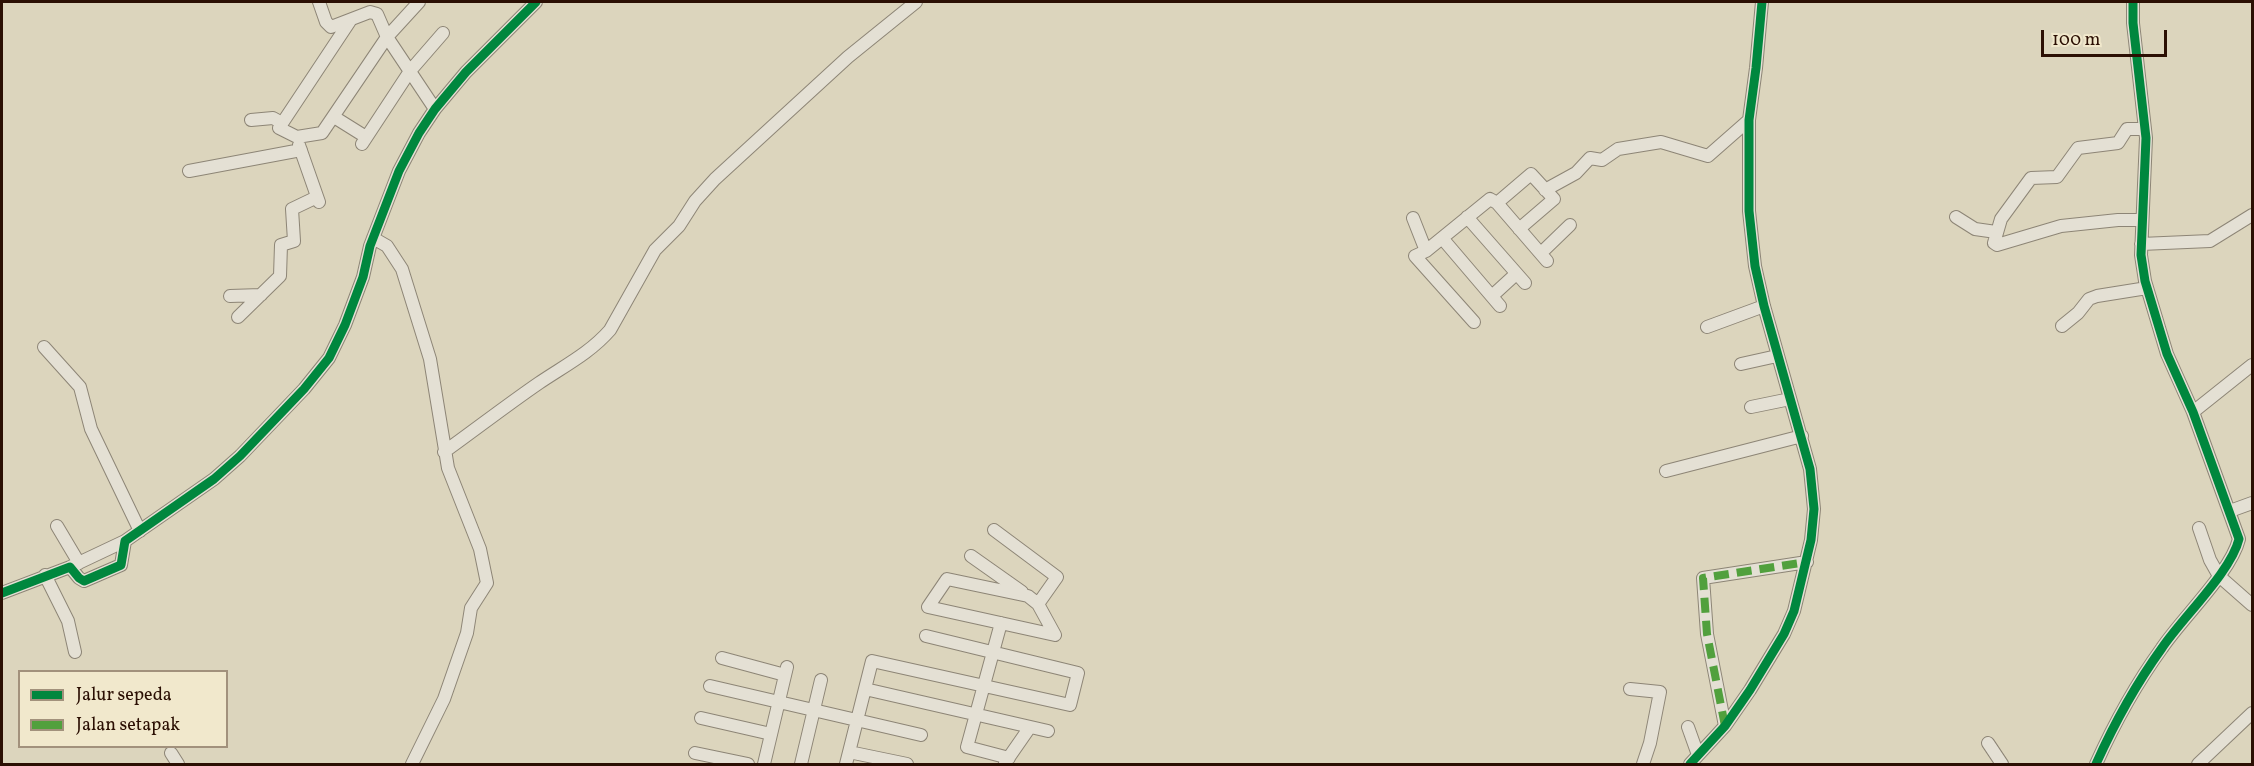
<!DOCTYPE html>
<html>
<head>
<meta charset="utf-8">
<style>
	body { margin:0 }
	#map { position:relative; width:2254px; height:766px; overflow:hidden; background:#dcd5bd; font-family:Vollkorn,serif }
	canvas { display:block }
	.frame { position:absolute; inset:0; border:3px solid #2b0f03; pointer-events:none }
	.legend { position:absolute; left:18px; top:670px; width:210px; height:78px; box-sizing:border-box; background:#f1e8cc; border:2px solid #a2917c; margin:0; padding:8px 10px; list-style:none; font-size:18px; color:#2b0f03 }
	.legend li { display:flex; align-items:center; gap:12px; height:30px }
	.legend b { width:30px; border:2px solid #a2917c }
	.scale { position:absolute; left:2041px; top:30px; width:126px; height:27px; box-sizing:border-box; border:3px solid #2b0f03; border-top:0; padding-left:8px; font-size:18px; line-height:21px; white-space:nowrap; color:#2b0f03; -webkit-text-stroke:4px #f1e8cc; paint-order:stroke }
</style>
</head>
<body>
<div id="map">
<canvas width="2254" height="766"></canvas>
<div class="frame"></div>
<ul class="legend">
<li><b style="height:8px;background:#00873e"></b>Jalur sepeda</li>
<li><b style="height:8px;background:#51a03d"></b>Jalan setapak</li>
</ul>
<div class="scale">100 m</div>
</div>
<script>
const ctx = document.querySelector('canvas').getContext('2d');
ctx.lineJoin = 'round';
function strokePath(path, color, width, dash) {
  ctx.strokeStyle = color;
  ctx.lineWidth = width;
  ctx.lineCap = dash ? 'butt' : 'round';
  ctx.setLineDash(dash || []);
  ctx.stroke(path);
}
const minor = new Path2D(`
	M319 2 326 22 331 27 370 12 377 14 387 37 435 109
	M350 21 279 128 297 137 322 133 387 37 419 2
	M334 117 366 137
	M251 120 273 118 282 123
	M362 144 410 71 443 33
	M299 145 319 202
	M189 171 301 150
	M1545 190 1576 173 1590 158 1602 160 1618 149 1661 142 1708 156 1749 120
	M1497 203 1531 174 1554 199 1519 229
	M1467 217 1525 283
	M1956 217 1975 229 1996 232
	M1413 218 1426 251
	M2141 220H2118L2061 226 1997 245 1994 243 2001 219 2031 178 2057 177 2078 148 2118 143 2127 129H2145
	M373 238 387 246 402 269 430 359 448 468 480 549 487 583 471 608 467 633 444 699 412 764
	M1442 238 1500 306
	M2141 244 2210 241 2252 215
	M1541 253 1570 225
	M230 296 261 295
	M1492 296 1516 274
	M238 317 280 276 281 245 294 241 292 209 317 197
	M1474 322 1415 256 1426 251 1490 199 1497 203 1547 261
	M2062 326 2078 313 2089 299 2097 296 2147 288
	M1707 327 1764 306
	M44 347 80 387 91 429 140 531
	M1741 364 1777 356
	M1751 407 1790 399
	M2193 412 2252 365
	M444 452C476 429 507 405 539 383 564 366 590 353 610 330L655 250 679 226 695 201 715 179 848 57 916 2
	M1666 471 1802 436
	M2230 511 2252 503
	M57 526 79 563
	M2199 528 2210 560 2219 576 2252 605
	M994 530 1057 577 1038 604 1055 635 928 607 947 579 1028 596 1038 604
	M971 556 1022 592
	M70 567 125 541
	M45 575 68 621 75 652
	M2 593 70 567 79 578 84 581 121 565 125 541 214 479 240 456 304 389 329 358 345 325 363 277 370 246 399 171 419 133 435 109 466 72 536 2
	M1001 623 967 747 1009 758
	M722 658 785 675
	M710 686 921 735
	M865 689 1048 731
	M1630 689 1660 692 1650 743 1643 764
	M701 718 771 734
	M1725 726 1707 634 1703 578 1807 562
	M1688 727 1698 755
	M1988 743 2002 764
	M849 752 907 764
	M171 753 178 764
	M695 753 748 764
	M1005 763 1030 727
	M764 764 787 667
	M801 764 821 680
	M846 764 872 661 1070 705 1078 673 926 636
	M1690 764 1725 726 1750 690 1784 634 1794 611 1811 540 1814 509 1810 469 1764 306 1755 266 1749 211V120L1756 68 1762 2
	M2096 764C2114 724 2136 684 2162 648 2182 618 2231 572 2239 539L2193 412 2167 354 2145 281 2141 255 2146 138 2133 23V2
	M2198 764 2252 713`);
const quiet = new Path2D(`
	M1725 726 1707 634 1703 578 1807 562`);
const cycleway = new Path2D(`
	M2 593 70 567 79 578 84 581 121 565 125 541 214 479 240 456 304 389 329 358 345 325 363 277 370 246 399 171 419 133 435 109 466 72 536 2
	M1690 764 1725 726 1750 690 1784 634 1794 611 1811 540 1814 509 1810 469 1764 306 1755 266 1749 211V120L1756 68 1762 2
	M2096 764C2114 724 2136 684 2162 648 2182 618 2231 572 2239 539L2193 412 2167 354 2145 281 2141 255 2146 138 2133 23V2`);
strokePath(minor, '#8d8576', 14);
strokePath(minor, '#e4e0d4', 12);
strokePath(quiet, '#51a03d', 8, [15, 8]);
strokePath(cycleway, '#00873e', 9);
</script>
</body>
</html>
